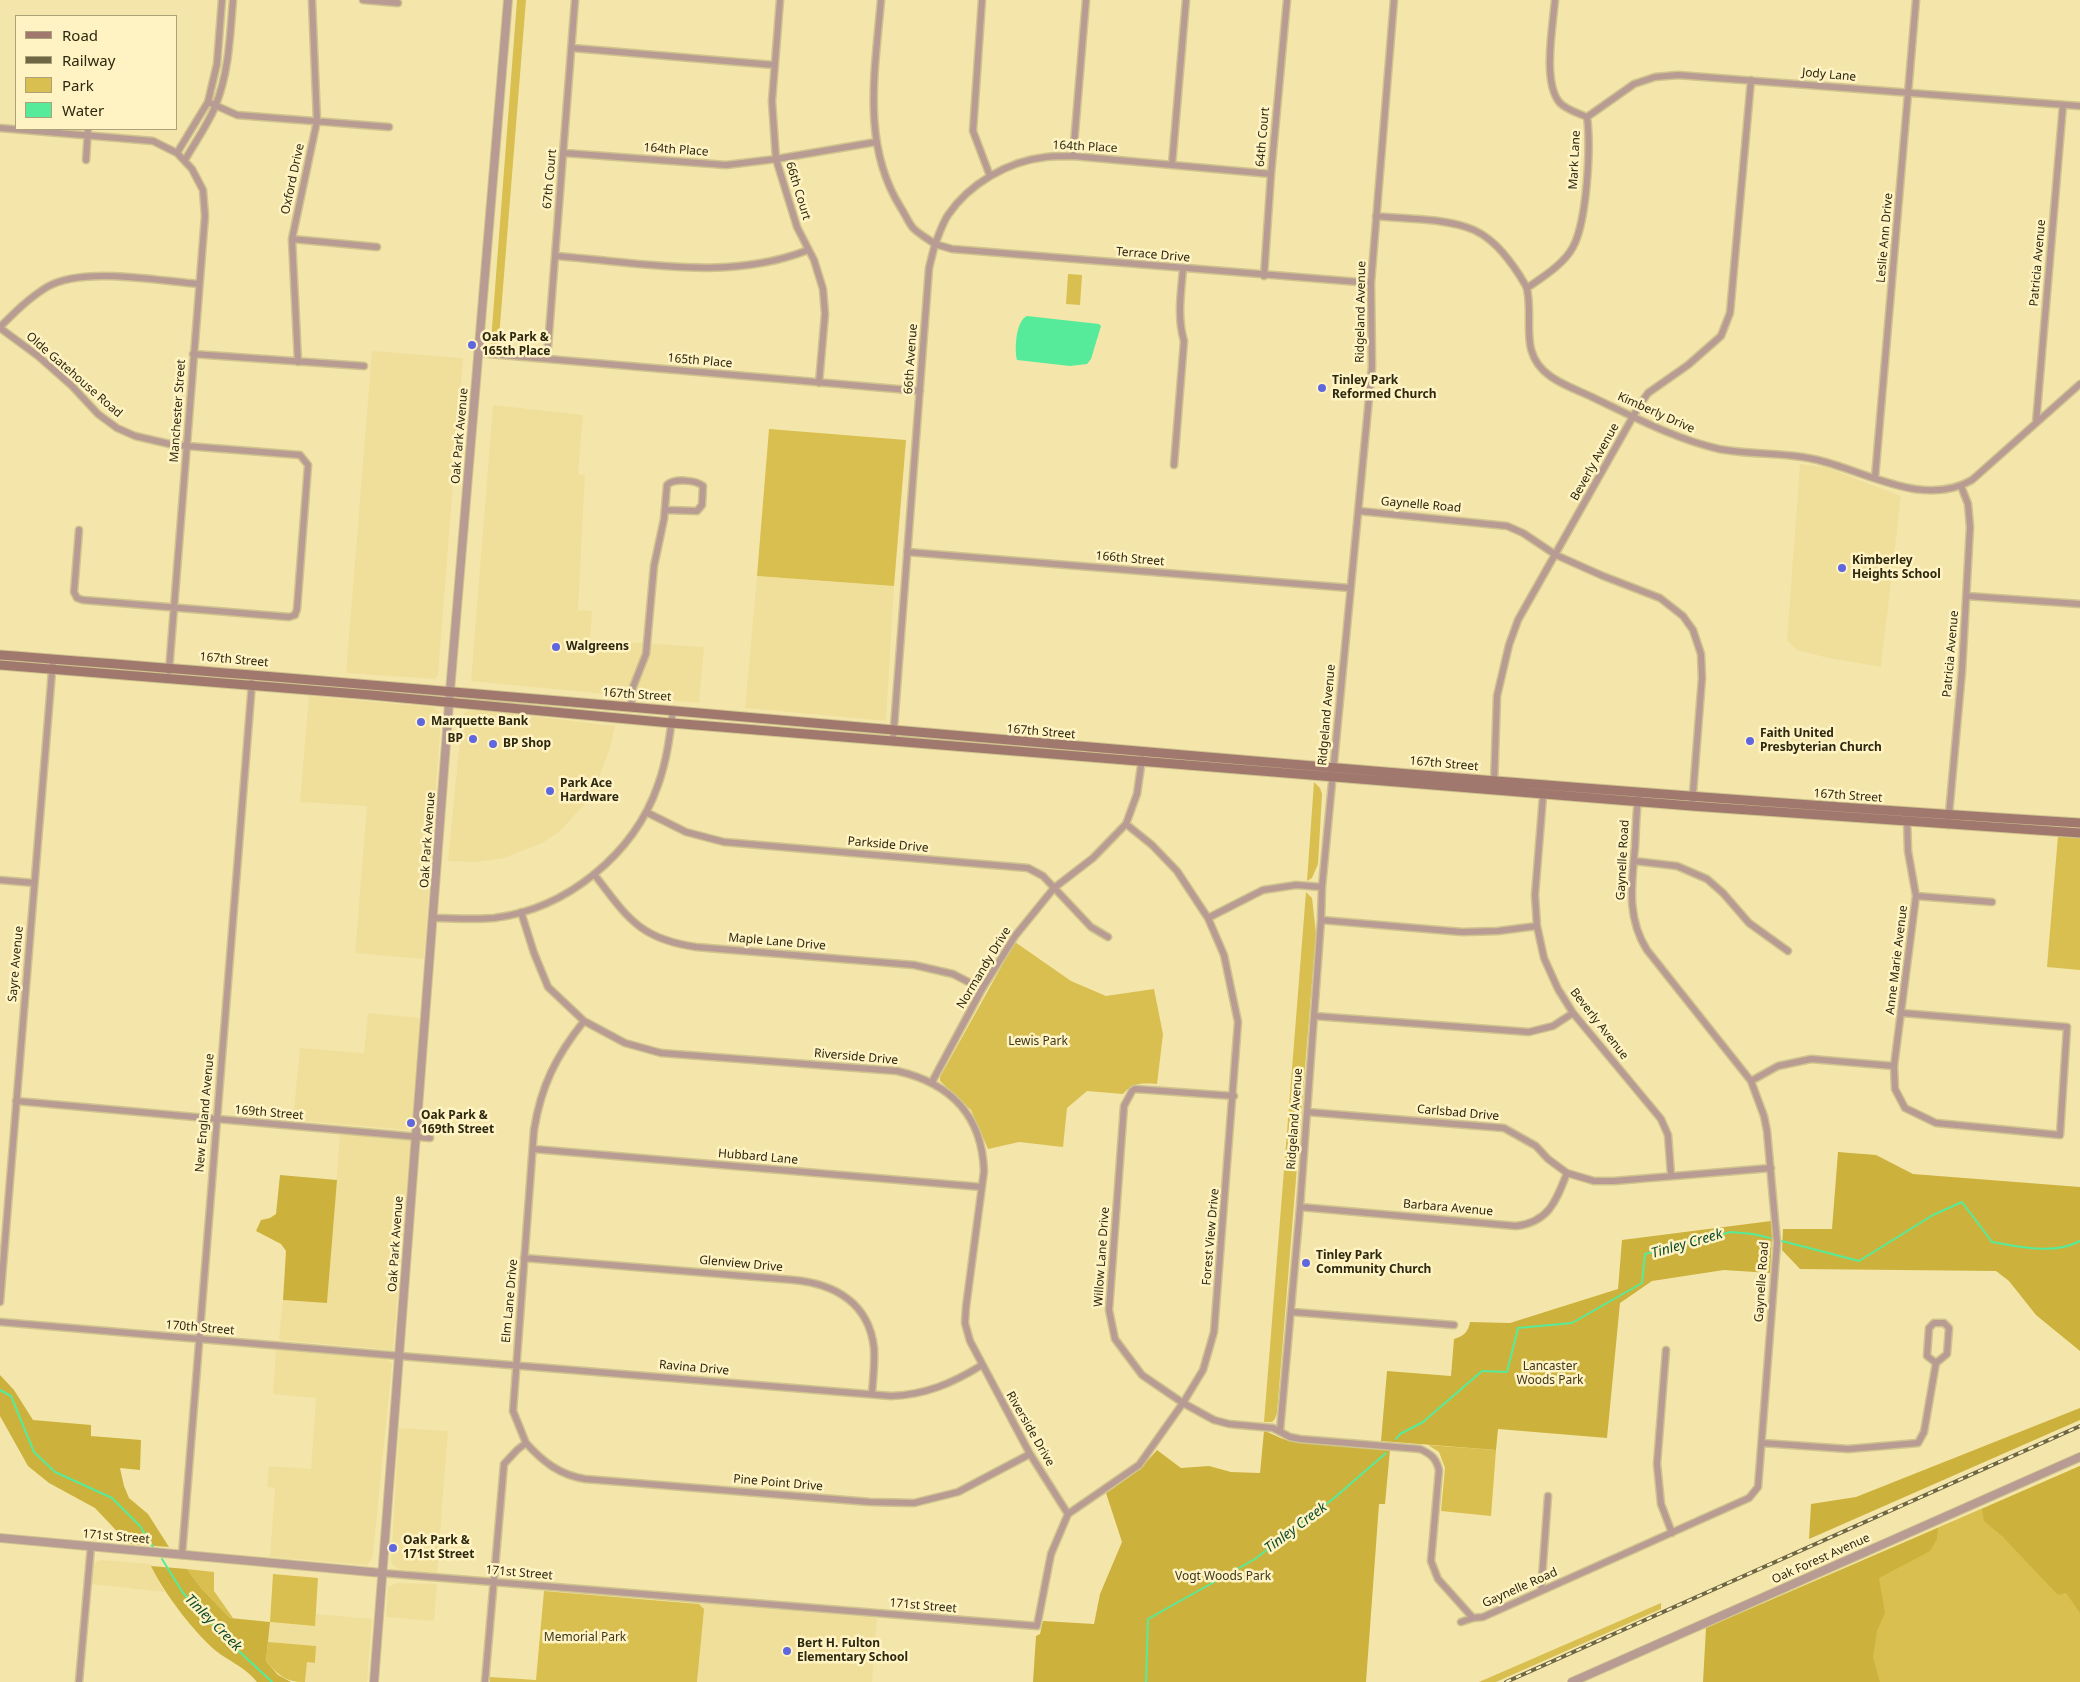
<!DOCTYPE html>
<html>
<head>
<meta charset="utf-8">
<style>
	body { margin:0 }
	#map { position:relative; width:2080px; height:1682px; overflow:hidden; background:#f4e6aa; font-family:"Noto Sans",sans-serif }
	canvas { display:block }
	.legend { position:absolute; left:15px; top:15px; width:162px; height:115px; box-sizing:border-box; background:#fff3c3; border:1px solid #aba27b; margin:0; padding:6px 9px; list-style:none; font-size:15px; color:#2d2810 }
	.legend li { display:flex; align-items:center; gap:10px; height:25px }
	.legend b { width:25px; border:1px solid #aba27b }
</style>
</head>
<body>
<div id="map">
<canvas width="2080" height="1682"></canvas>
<ul class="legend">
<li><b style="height:6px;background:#a0786d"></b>Road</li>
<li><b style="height:6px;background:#6f6743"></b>Railway</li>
<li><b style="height:14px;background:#d9bf4f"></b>Park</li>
<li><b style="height:14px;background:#56eb9b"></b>Water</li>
</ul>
</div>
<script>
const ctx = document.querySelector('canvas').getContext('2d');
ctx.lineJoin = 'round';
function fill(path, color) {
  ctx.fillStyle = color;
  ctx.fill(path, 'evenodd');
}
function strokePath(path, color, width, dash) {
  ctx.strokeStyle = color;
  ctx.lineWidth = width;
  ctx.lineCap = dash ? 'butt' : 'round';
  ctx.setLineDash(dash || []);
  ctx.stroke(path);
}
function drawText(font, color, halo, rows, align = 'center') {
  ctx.font = font + ' "Noto Sans",sans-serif';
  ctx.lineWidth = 5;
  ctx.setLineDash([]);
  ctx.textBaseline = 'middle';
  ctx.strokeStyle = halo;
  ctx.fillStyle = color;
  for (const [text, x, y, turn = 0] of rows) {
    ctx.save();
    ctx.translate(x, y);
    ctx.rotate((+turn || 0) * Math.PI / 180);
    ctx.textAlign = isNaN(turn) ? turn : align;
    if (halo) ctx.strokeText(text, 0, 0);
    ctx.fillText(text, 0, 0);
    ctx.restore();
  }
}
const built = new Path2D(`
	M372 351 463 358 438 675 435 679 346 673Z
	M493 405 583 415 578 474 585 475 578 610 592 611 590 640 704 647 699 703 471 681Z
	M1800 464 1825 467 1901 496 1881 667 1824 657 1797 650 1787 640Z
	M757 576 894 586 886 721 745 708Z
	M309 696 432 707 438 711 441 717 424 959 355 953 367 806 300 802Z
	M473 709 615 726 610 748 595 788 585 804 559 832 542 843 504 858 477 862 448 861 462 718 464 713Z
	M368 1013 420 1018 413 1124 406 1130 293 1120 300 1048 364 1053Z
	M340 1134 411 1140 393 1350 279 1340 283 1300 327 1303Z
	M276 1350 386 1359 392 1364 373 1554 371 1560 367 1565 270 1557 275 1488 267 1487 269 1466 311 1469 316 1398 273 1394Z
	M399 1428 448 1431 437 1573 399 1569 393 1566 391 1562Z
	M102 1560 151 1564 158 1581 165 1592 90 1584 91 1568 95 1562Z
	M397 1583 437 1584 434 1621 386 1617 388 1587Z
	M695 1603 877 1618 872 1682H697L702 1606Z
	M315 1614 372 1619 367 1682H305L307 1662 315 1663 316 1646 268 1642 270 1622 314 1626Z`);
const green = new Path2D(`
	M517 0H526L498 350 492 346 491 341Z
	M1068 274 1082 275 1080 305 1066 304Z
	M769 429 906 440 894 586 757 576Z
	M1314 782 1320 788 1322 794 1318 864 1312 878 1307 881Z
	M2058 836 2080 838V970L2047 967Z
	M1306 892 1312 898 1316 933 1277 1413 1275 1419 1272 1422H1264Z
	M1015 942 1071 981 1106 996 1154 989 1163 1034 1157 1084C1142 1083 1133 1082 1123 1094L1087 1091 1067 1108 1063 1147 1019 1142 988 1149 971 1110 940 1081V1077Z
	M1428 1445 1496 1450 1491 1516 1441 1511 1445 1468 1439 1452Z
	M2080 1466V1682H1714L1720 1622Z
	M187 1569 214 1572V1591L233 1618H230L201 1588Z
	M273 1574 318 1578 315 1626 270 1622Z
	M544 1591 699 1604 704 1609 697 1682H490V1677L536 1680Z
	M1661 1603V1609L1496 1682H1479Z
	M268 1642 316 1646 315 1663 307 1662 305 1682C284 1682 279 1675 266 1661Z`);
const forest = new Path2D(`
	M1838 1152 1876 1155 1913 1174 2080 1187V1351L2036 1315 2009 1281 1996 1271 1800 1269 1782 1250 1783 1229H1832Z
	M280 1175 337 1180 327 1303 283 1300 286 1251 281 1244 256 1231 261 1220 270 1218 276 1214Z
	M1771 1221 1772 1236 1770 1273 1724 1270 1652 1281 1620 1303 1607 1438 1498 1429 1496 1450 1381 1441 1387 1371 1451 1376 1454 1339C1464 1336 1468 1332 1470 1322L1510 1323 1618 1289 1622 1240Z
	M0 1375 14 1390 33 1420 91 1425V1436L141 1440 140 1470 120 1468 124 1486 129 1498 148 1514 169 1547 129 1544 95 1508 49 1483 28 1466 0 1416Z
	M2080 1408V1420L1809 1539 1811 1504 1856 1497Z
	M1264 1431C1274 1434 1282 1440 1294 1442L1390 1450 1385 1504H1379L1366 1682H1033L1036 1636 1040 1634 1043 1621 1094 1624 1100 1594 1122 1542 1106 1493C1126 1480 1142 1468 1157 1450L1181 1468 1209 1466 1231 1472 1260 1473Z
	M2080 1466V1613L2066 1593 2058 1595 2002 1536 1984 1521 1982 1509Z
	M1938 1528 1937 1539 1930 1551 1879 1578 1885 1613 1877 1631 1873 1658 1880 1682H1703L1706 1628Z
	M151 1566 187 1569 201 1588 230 1618 270 1622 266 1661 278 1675 291 1682H257C247 1669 233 1663 220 1654 197 1637 163 1592 151 1566Z`);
const water = new Path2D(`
	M1027 316 1099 324 1101 326 1091 359 1087 364 1070 366 1017 360C1014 350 1016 320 1027 316Z`);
const stream = new Path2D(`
	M1782 1241 1859 1261 1933 1215 1962 1202 1992 1242C2020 1247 2054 1255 2080 1241
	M0 1390 11 1396 34 1452 55 1472 112 1498 140 1526 153 1547
	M1396 1439 1400 1434 1423 1422 1482 1371 1507 1372 1518 1328 1572 1323 1642 1283 1645 1254 1731 1232 1753 1234 1770 1238
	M162 1559 183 1593 226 1639 272 1682
	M1146 1682 1148 1619 1255 1559 1333 1499 1386 1453`);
const minor = new Path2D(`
	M363 0 398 3
	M780 0 772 101 776 159 797 227 814 260 823 289 825 314 819 383
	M881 0C875 71 861 145 901 208 905 214 908 222 913 228 919 234 928 239 935 244L929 268 893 740
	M982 0 973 131 990 176
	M572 48 774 65
	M208 102 237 115 389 127
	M1587 117 1634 84 1655 77 1678 75 2080 106
	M0 128 153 141 177 153 192 169 203 190 205 216 169 671
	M177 153 208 102 217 64 222 0
	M564 153 726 165 776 159 876 142
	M1073 156 1086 0
	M86 160 88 129
	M185 160C195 142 207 126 215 107 229 73 230 36 233 0
	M1172 165 1186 0
	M1271 174 1073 156C1064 156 1055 156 1046 157 1008 161 969 184 948 215 942 224 939 235 935 244L952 249 1371 283
	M1376 216C1405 219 1437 218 1466 227 1490 234 1507 256 1520 276 1522 280 1526 285 1527 289 1534 321 1518 353 1550 376 1562 385 1580 391 1594 398 1634 417 1675 439 1719 449 1750 455 1782 452 1813 459 1863 469 1922 509 1972 480L2080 384
	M292 239 377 247
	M555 256C639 262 728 282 808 250
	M1264 276 1271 174 1287 0
	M1527 288C1543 277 1564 264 1573 247 1587 221 1591 147 1587 117 1578 113 1567 110 1560 103 1542 83 1553 25 1555 0
	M0 327C15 312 29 298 47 287 83 266 158 281 199 284
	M0 328 38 356 72 386 98 414 117 428 135 436 174 445 300 455 308 465 297 609 295 615 289 617 83 600 77 598 74 592 79 530
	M478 353 920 391
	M193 354 364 366
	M547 359 575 0
	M298 362 292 239 317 121 312 0
	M2036 423 2063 105
	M1174 465 1184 341C1177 317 1181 293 1183 269
	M1875 478 1916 0
	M1359 511 1507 526 1523 533 1556 555 1603 576 1660 598 1683 616 1693 630 1701 654 1702 678 1692 806
	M907 552 1350 588
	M1967 596 2080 604
	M631 706 633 687 646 654 654 566 664 519 667 485C674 478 696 480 703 486L702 505 697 511 666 510
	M1544 784 1535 895 1537 926 1544 958 1558 989 1573 1013 1661 1119 1668 1135 1671 1175
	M1494 785 1497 696 1509 645 1518 620 1639 406 1648 393 1688 365 1721 336 1730 313 1751 80
	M646 812 686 832 724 842 1028 868 1043 876 1091 927 1108 937
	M1948 825 1962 671 1970 527 1968 504 1961 486
	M1634 861 1677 866 1707 879 1723 893 1749 923 1788 951
	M594 874C627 917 639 939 696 947L914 965 953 974 982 989
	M0 880 34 883
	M1916 896 1992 902
	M521 912 534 953 548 987 584 1021 625 1043 661 1053 897 1071C950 1083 982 1115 984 1171L966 1307 965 1323 970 1341 1030 1454 1068 1514
	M433 918C453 918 474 920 494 918 567 909 634 854 658 785 667 760 670 735 673 710
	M1208 918 1263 890 1296 885 1322 887
	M1321 920 1462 932 1498 931 1537 926
	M1902 1013 2067 1027 2060 1135 1936 1123 1905 1108 1895 1089 1894 1066 1916 896 1908 851 1907 819
	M1314 1016 1529 1032 1553 1026 1573 1013
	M1751 1081 1778 1066 1811 1059 1894 1066
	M932 1082 982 989 1015 936 1054 888 1093 858 1126 824 1137 794 1142 759
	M1234 1096 1135 1089 1132 1091 1124 1106 1109 1310 1115 1339 1142 1375 1183 1403 1214 1420 1229 1424 1273 1428 1290 1437 1300 1439 1420 1449C1431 1454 1436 1458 1439 1470L1431 1561 1438 1579 1473 1618
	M16 1101 430 1138
	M1307 1112 1504 1128 1536 1146 1548 1159 1567 1173 1594 1181H1614L1771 1168
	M533 1149 982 1187
	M1300 1207 1516 1226C1549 1222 1556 1201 1567 1173
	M524 1258 794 1280C835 1284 869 1303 874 1348 875 1363 873 1379 872 1394
	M0 1302 53 659
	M1292 1312 1454 1325
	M0 1322 412 1357 891 1396C925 1395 953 1383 982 1365
	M1666 1350 1657 1464 1661 1504 1672 1533
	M1280 1431 1300 1207 1321 920 1322 887 1372 367 1371 283 1394 0
	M526 1443C543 1462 560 1475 585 1479L870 1502 914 1503 958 1492 1030 1454
	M1762 1443 1848 1449 1918 1443 1924 1432 1936 1363 1947 1354 1949 1328 1944 1323H1934L1929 1328 1927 1356 1936 1363
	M182 1555 252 683
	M382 1573 1037 1626 1051 1554 1068 1514 1139 1465 1183 1403 1203 1370 1214 1332 1238 1022 1224 955 1208 918 1177 871 1152 845 1126 824
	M1541 1591 1548 1496
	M1461 1622 1473 1618 1483 1617 1749 1498 1758 1487 1777 1243 1767 1131 1764 1116 1751 1081 1647 950C1626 917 1632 883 1635 847 1636 829 1636 810 1639 792
	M79 1682 91 1546
	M485 1682 504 1464 517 1450 526 1443 513 1411 534 1130C541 1086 556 1056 584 1021`);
const tertiary = new Path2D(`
	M0 1538 382 1573
	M374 1682 450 691 508 0
	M1572 1682 2080 1457`);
const secondary = new Path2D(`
	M0 655C694 708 1386 780 2080 823
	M0 665 371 695 671 723 1692 806 2080 833`);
const rail = new Path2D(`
	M1506 1682 2080 1426`);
const markers = [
	[472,345,5,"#5f67df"],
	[1322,388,5,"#5f67df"],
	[1842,568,5,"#5f67df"],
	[556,647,5,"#5f67df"],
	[421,722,5,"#5f67df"],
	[473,739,5,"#5f67df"],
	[1750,741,5,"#5f67df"],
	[493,744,5,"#5f67df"],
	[550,791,5,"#5f67df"],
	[411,1123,5,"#5f67df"],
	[1306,1263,5,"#5f67df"],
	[393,1548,5,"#5f67df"],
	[787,1651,5,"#5f67df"]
];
const streetNames = [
	["Jody Lane",1829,75,5],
	["64th Court",1263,137,-85],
	["164th Place",1085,147,3],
	["164th Place",676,150,4],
	["Mark Lane",1575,160,-87],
	["Oxford Drive",293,179,-78],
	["67th Court",550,179,-85],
	["66th Court",798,191,73],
	["Leslie Ann Drive",1885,238,-85],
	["Terrace Drive",1153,255,5],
	["Patricia Avenue",2038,263,-85],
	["Ridgeland Avenue",1361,312,-89],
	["66th Avenue",911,359,-86],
	["165th Place",700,361,5],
	["Olde Gatehouse Road",74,375,41],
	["Manchester Street",178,411,-86],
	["Kimberly Drive",1656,413,24],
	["Oak Park Avenue",460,436,-85],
	["Beverly Avenue",1595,462,-61],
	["Gaynelle Road",1421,505,5],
	["166th Street",1130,559,5],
	["Patricia Avenue",1951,654,-85],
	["167th Street",234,660,5],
	["167th Street",637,695,4],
	["Ridgeland Avenue",1327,715,-85],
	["167th Street",1041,732,5],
	["167th Street",1444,764,5],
	["167th Street",1848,796,4],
	["Oak Park Avenue",428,840,-86],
	["Parkside Drive",888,845,5],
	["Gaynelle Road",1623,860,-87],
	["Maple Lane Drive",777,942,5],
	["Anne Marie Avenue",1897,960,-83],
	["Sayre Avenue",16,964,-85],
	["Normandy Drive",984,968,-59],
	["Beverly Avenue",1599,1024,52],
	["Riverside Drive",856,1057,5],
	["New England Avenue",205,1113,-85],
	["169th Street",269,1113,5],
	["Carlsbad Drive",1458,1113,5],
	["Ridgeland Avenue",1295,1119,-86],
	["Hubbard Lane",758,1157,5],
	["Barbara Avenue",1448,1208,5],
	["Forest View Drive",1211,1237,-85],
	["Oak Park Avenue",396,1244,-86],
	["Willow Lane Drive",1102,1257,-86],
	["Glenview Drive",741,1264,5],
	["Gaynelle Road",1762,1282,-86],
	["Elm Lane Drive",510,1301,-85],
	["170th Street",200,1328,5],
	["Ravina Drive",694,1368,5],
	["Riverside Drive",1030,1429,60],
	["Pine Point Drive",778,1483,5],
	["171st Street",116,1537,5],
	["Oak Forest Avenue",1821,1559,-24],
	["171st Street",519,1573,5],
	["Gaynelle Road",1520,1588,-24],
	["171st Street",923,1606,5]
];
const poiNames = [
	["Oak Park &",482,338],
	["165th Place",482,352],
	["Tinley Park",1332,381],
	["Reformed Church",1332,395],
	["Kimberley",1852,561],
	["Heights School",1852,575],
	["Walgreens",566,647],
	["Marquette Bank",431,722],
	["Faith United",1760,734],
	["Presbyterian Church",1760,748],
	["BP",463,739,"right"],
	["BP Shop",503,744],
	["Park Ace",560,784],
	["Hardware",560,798],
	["Oak Park &",421,1116],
	["169th Street",421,1130],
	["Tinley Park",1316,1256],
	["Community Church",1316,1270],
	["Oak Park &",403,1541],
	["171st Street",403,1555],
	["Bert H. Fulton",797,1644],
	["Elementary School",797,1658]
];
const parkNames = [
	["Lewis Park",1038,1042],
	["Lancaster",1550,1367],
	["Woods Park",1550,1381],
	["Vogt Woods Park",1223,1577],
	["Memorial Park",585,1638]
];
const waterNames = [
	["Tinley Creek",1687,1244,-16],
	["Tinley Creek",1296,1528,-37],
	["Tinley Creek",213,1623,45]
];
fill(built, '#f0df9b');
fill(green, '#d9bf4f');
fill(forest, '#ccb23c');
fill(water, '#56eb9b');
strokePath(stream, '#56eb9b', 2);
strokePath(minor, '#d0c48e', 9);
strokePath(tertiary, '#d0c48e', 10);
strokePath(secondary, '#d0c48e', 11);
strokePath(minor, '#b89c94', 6);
strokePath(tertiary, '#b89c94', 8);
strokePath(secondary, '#a0786d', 9);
strokePath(rail, '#6f6743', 4);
strokePath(rail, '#fff3c3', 2, [5.5]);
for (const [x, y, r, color] of markers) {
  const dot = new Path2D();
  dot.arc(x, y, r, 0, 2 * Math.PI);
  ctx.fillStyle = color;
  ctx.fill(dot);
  strokePath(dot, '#fff3c3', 2);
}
drawText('12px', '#2d2810', '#fff3c3', streetNames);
drawText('bold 12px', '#2d2810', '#fff3c3', poiNames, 'left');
drawText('12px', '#3d371e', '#fff3c3', parkNames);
drawText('italic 14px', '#0e4b2c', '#fff3c3', waterNames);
</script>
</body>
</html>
